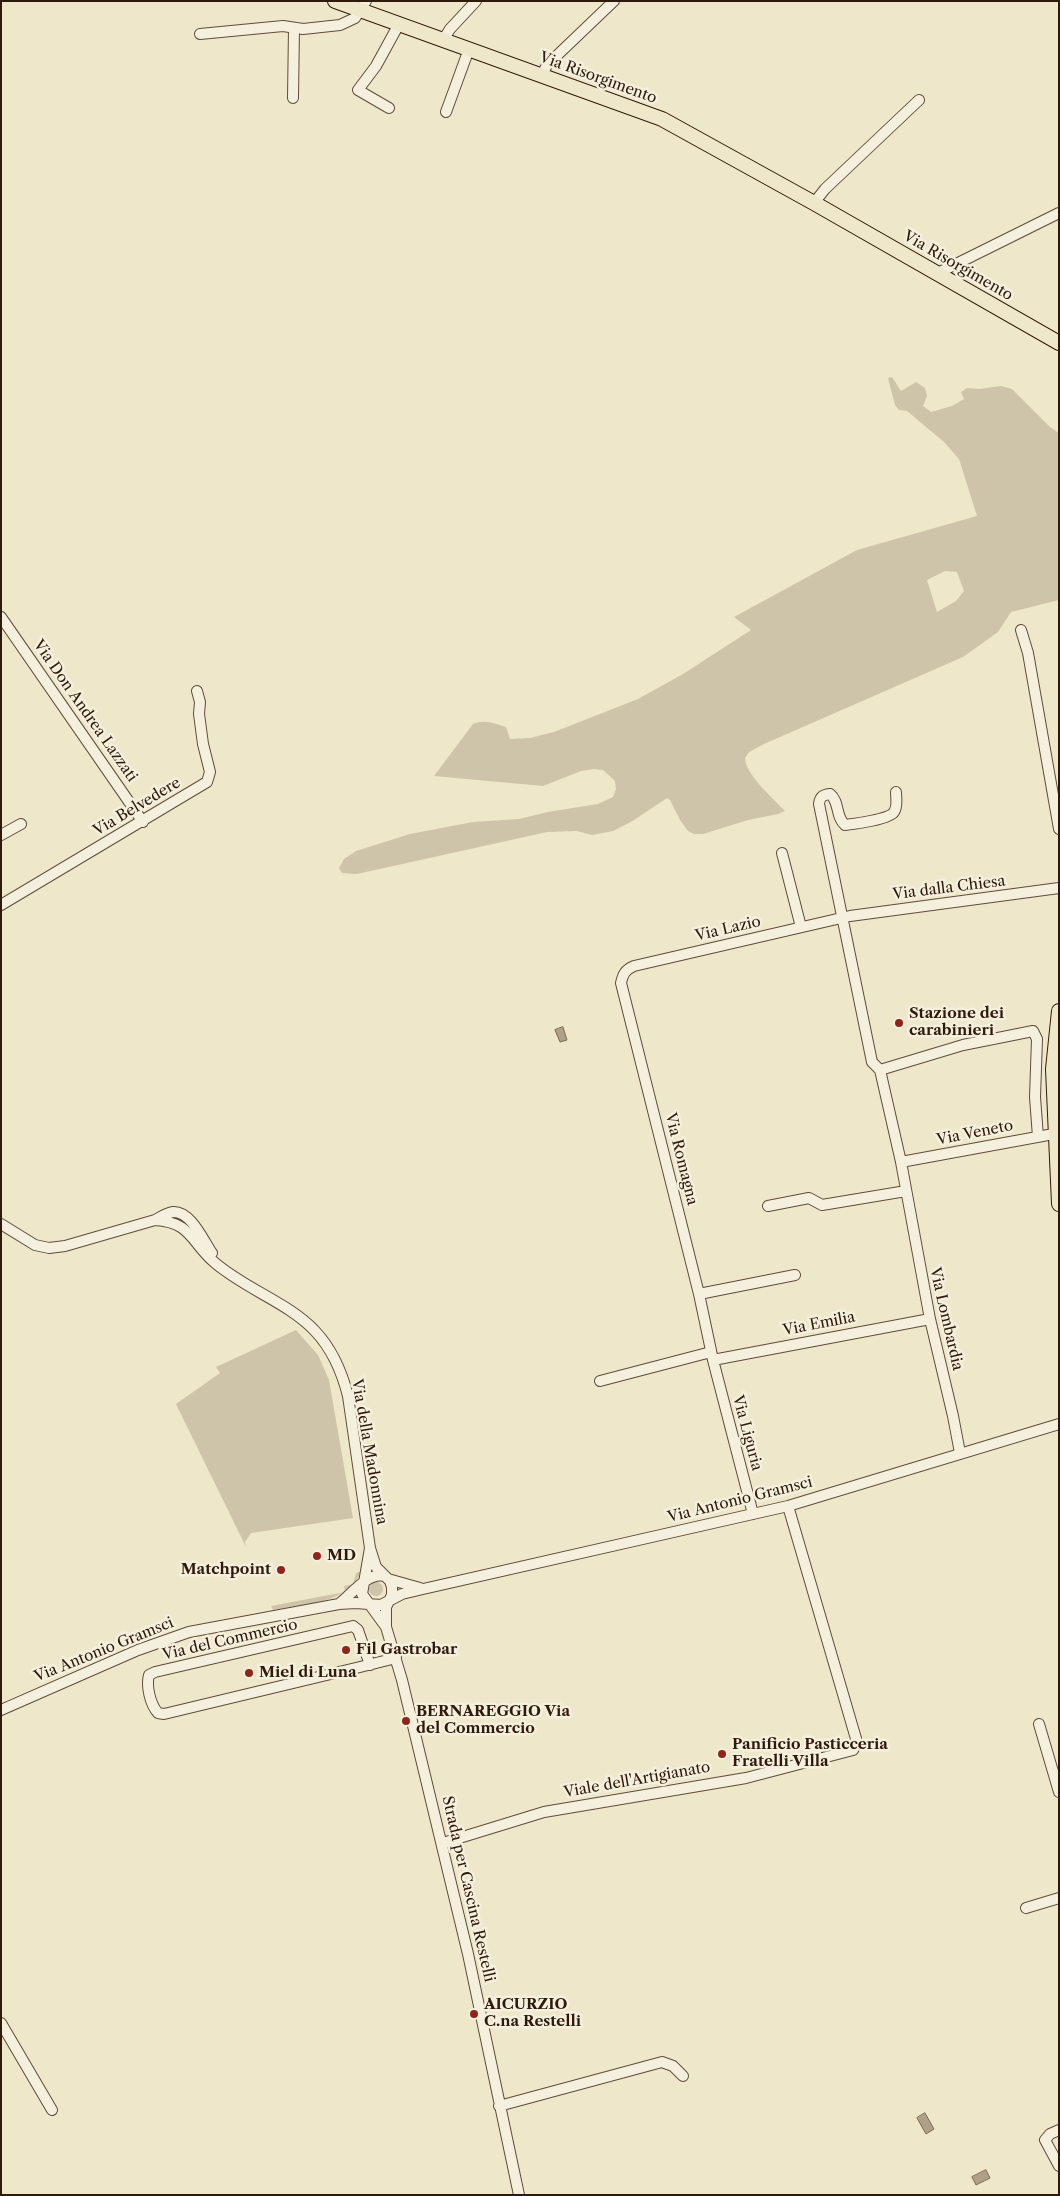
<!DOCTYPE html>
<html>
<head>
<meta charset="utf-8">
<style>
	body { margin:0 }
	#map { position:relative; width:1060px; height:2196px; overflow:hidden; background:#efe7ca; font-family:"Libre Caslon Text",serif }
	canvas { display:block }
	.frame { position:absolute; inset:0; border:2px solid #2f1909; pointer-events:none }
</style>
</head>
<body>
<div id="map">
<canvas width="1060" height="2196"></canvas>
<div class="frame"></div>
</div>
<script>
const ctx = document.querySelector('canvas').getContext('2d');
ctx.lineJoin = 'round';
function fill(path, color) {
  ctx.fillStyle = color;
  ctx.fill(path, 'evenodd');
}
function strokePath(path, color, width, dash) {
  ctx.strokeStyle = color;
  ctx.lineWidth = width;
  ctx.lineCap = dash ? 'butt' : 'round';
  ctx.setLineDash(dash || []);
  ctx.stroke(path);
}
function drawText(font, color, halo, rows, align = 'center') {
  ctx.font = font + ' "Libre Caslon Text",serif';
  ctx.lineWidth = 5;
  ctx.setLineDash([]);
  ctx.textBaseline = 'middle';
  ctx.strokeStyle = halo;
  ctx.fillStyle = color;
  for (const [text, x, y, turn = 0] of rows) {
    ctx.save();
    ctx.translate(x, y);
    ctx.rotate((+turn || 0) * Math.PI / 180);
    ctx.textAlign = isNaN(turn) ? turn : align;
    if (halo) ctx.strokeText(text, 0, 0);
    ctx.fillText(text, 0, 0);
    ctx.restore();
  }
}
const green = new Path2D(`
	M892 377 901 391 916 382 925 388 927 396 923 406 931 412 952 406 964 399 961 392 967 388 980 389 1001 386 1012 389 1050 427 1059 433V600L1011 612 998 632 963 657 764 744 749 752 745 758C745 774 773 798 785 811L778 814 748 820 703 834H694L688 831 680 820 670 800 667 798 631 822 613 831 592 835 577 831 547 832 357 874 342 873 339 868 344 859 356 851 410 834 473 822 519 819 548 812 598 804 613 797 616 789 615 781 603 770 594 769 581 771 543 786 434 776 473 724C484 719 495 723 506 727L510 739 530 738 554 732 638 699 683 674 751 630 734 617 857 550 977 516 959 459 944 442 907 411 899 410 895 405 888 378ZM945 571 957 572 964 591 956 601 937 612 927 580Z
	M296 1330 318 1355 329 1380 353 1518 251 1533 245 1542 246 1547 176 1404 220 1373 216 1367Z
	M362 1571C344 1605 307 1604 273 1610L271 1606 345 1592 344 1586 353 1584 356 1573Z
	M369 1589a7 7 0 1 1 14 0a7 7 0 1 1-14 0Z`);
const water = new Path2D(`
	M563 1027 567 1040 560 1042 555 1030Z
	M925 2113 934 2129 926 2134 917 2118Z
	M986 2170 990 2178 976 2185 972 2177Z`);
const minor = new Path2D(`
	M200 34 283 26 303 29 340 25 355 18 366 1
	M443 40 450 29 476 1
	M542 75 547 65 614 1
	M293 98 294 28
	M389 108 358 90 376 66 399 24
	M446 112 469 49
	M814 203 825 189 919 100
	M938 273 1059 213
	M1 617 143 822
	M1021 630 1028 653 1059 829
	M896 792C896 798 898 806 894 812 890 819 855 824 845 825 835 816 840 802 830 794 823 795 820 796 819 804L872 1062 880 1070 901 1162 930 1319 953 1416 960 1453
	M1 835 21 824
	M782 853 801 927
	M1 905 207 782 210 772 203 744 199 714 200 702 197 691
	M880 1070 963 1045 1033 1031 1037 1039 1035 1097 1038 1137
	M901 1162 1059 1133
	M768 1206 809 1198 822 1205 906 1191
	M155 1220C191 1222 191 1242 214 1262 245 1289 289 1303 315 1331 332 1349 342 1372 348 1396L370 1548 376 1567 390 1581 392 1587V1595L386 1607V1626
	M1 1224 35 1245 49 1248 65 1246 155 1220C161 1217 166 1213 173 1212 191 1211 203 1240 212 1253
	M699 1294 795 1275
	M713 1360 930 1319
	M600 1381 711 1352
	M753 1514 713 1360 699 1294 621 983C623 974 625 970 634 966L850 916 1059 888
	M370 1548 362 1594 386 1627 402 1680 468 1954 519 2195
	M388 1579 420 1588
	M340 1603C353 1593 368 1572 384 1576
	M370 1665 358 1630 353 1626 155 1672 149 1675C146 1686 150 1704 158 1713L164 1714 360 1667 396 1658
	M1 1710 138 1650 189 1632 339 1604 356 1603 381 1605 402 1594 423 1589 788 1506 1059 1424
	M1039 1724 1059 1792
	M443 1843 544 1812 746 1778 853 1750 857 1742 788 1506
	M1026 1908 1059 1898
	M1 2023 52 2110
	M499 2106 662 2062 673 2066 683 2076
	M1059 2130 1050 2134 1045 2140 1059 2166`);
const major = new Path2D(`
	M335 1 662 119 814 203 1059 343
	M1059 1011 1053 1069 1059 1204`);
const markers = [
	[899,1023,5,"#8f2418"],
	[317,1556,5,"#8f2418"],
	[281,1570,5,"#8f2418"],
	[346,1650,5,"#8f2418"],
	[249,1673,5,"#8f2418"],
	[406,1721,5,"#8f2418"],
	[722,1754,5,"#8f2418"],
	[474,2014,5,"#8f2418"]
];
const streetNames = [
	["Via Risorgimento",598,78,20],
	["Via Risorgimento",958,266,30],
	["Via Don Andrea Lazzati",85,711,55],
	["Via Belvedere",137,807,-31],
	["Via dalla Chiesa",949,888,-7],
	["Via Lazio",728,929,-13],
	["Via Veneto",975,1133,-11],
	["Via Romagna",681,1159,76],
	["Via Lombardia",946,1319,77],
	["Via Emilia",819,1324,-11],
	["Via Liguria",747,1433,75],
	["Via della Madonnina",369,1452,80],
	["Via Antonio Gramsci",740,1500,-14],
	["Via del Commercio",230,1640,-13],
	["Via Antonio Gramsci",104,1650,-22],
	["Viale dell'Artigianato",637,1780,-10],
	["Strada per Cascina Restelli",468,1889,77]
];
const poiNames = [
	["Stazione dei",909,1014],
	["carabinieri",909,1031],
	["MD",327,1556],
	["Matchpoint",271,1570,"right"],
	["Fil Gastrobar",356,1650],
	["Miel di Luna",259,1673],
	["BERNAREGGIO Via",416,1712],
	["del Commercio",416,1729],
	["Panificio Pasticceria",732,1745],
	["Fratelli Villa",732,1762],
	["AICURZIO",484,2005],
	["C.na Restelli",484,2022]
];
fill(green, '#cec4a9');
fill(water, '#aea188');
strokePath(water, '#7b6b55', 1);
strokePath(minor, '#5f4c39', 12);
strokePath(major, '#2f1909', 16);
strokePath(minor, '#f5efdd', 10);
strokePath(major, '#efe7ca', 14);
for (const [x, y, r, color] of markers) {
  const dot = new Path2D();
  dot.arc(x, y, r, 0, 2 * Math.PI);
  ctx.fillStyle = color;
  ctx.fill(dot);
  strokePath(dot, '#f5efdd', 2);
}
drawText('15px', '#2f1909', '#f5efdd', streetNames);
drawText('bold 15px', '#2f1909', '#f5efdd', poiNames, 'left');
</script>
</body>
</html>
